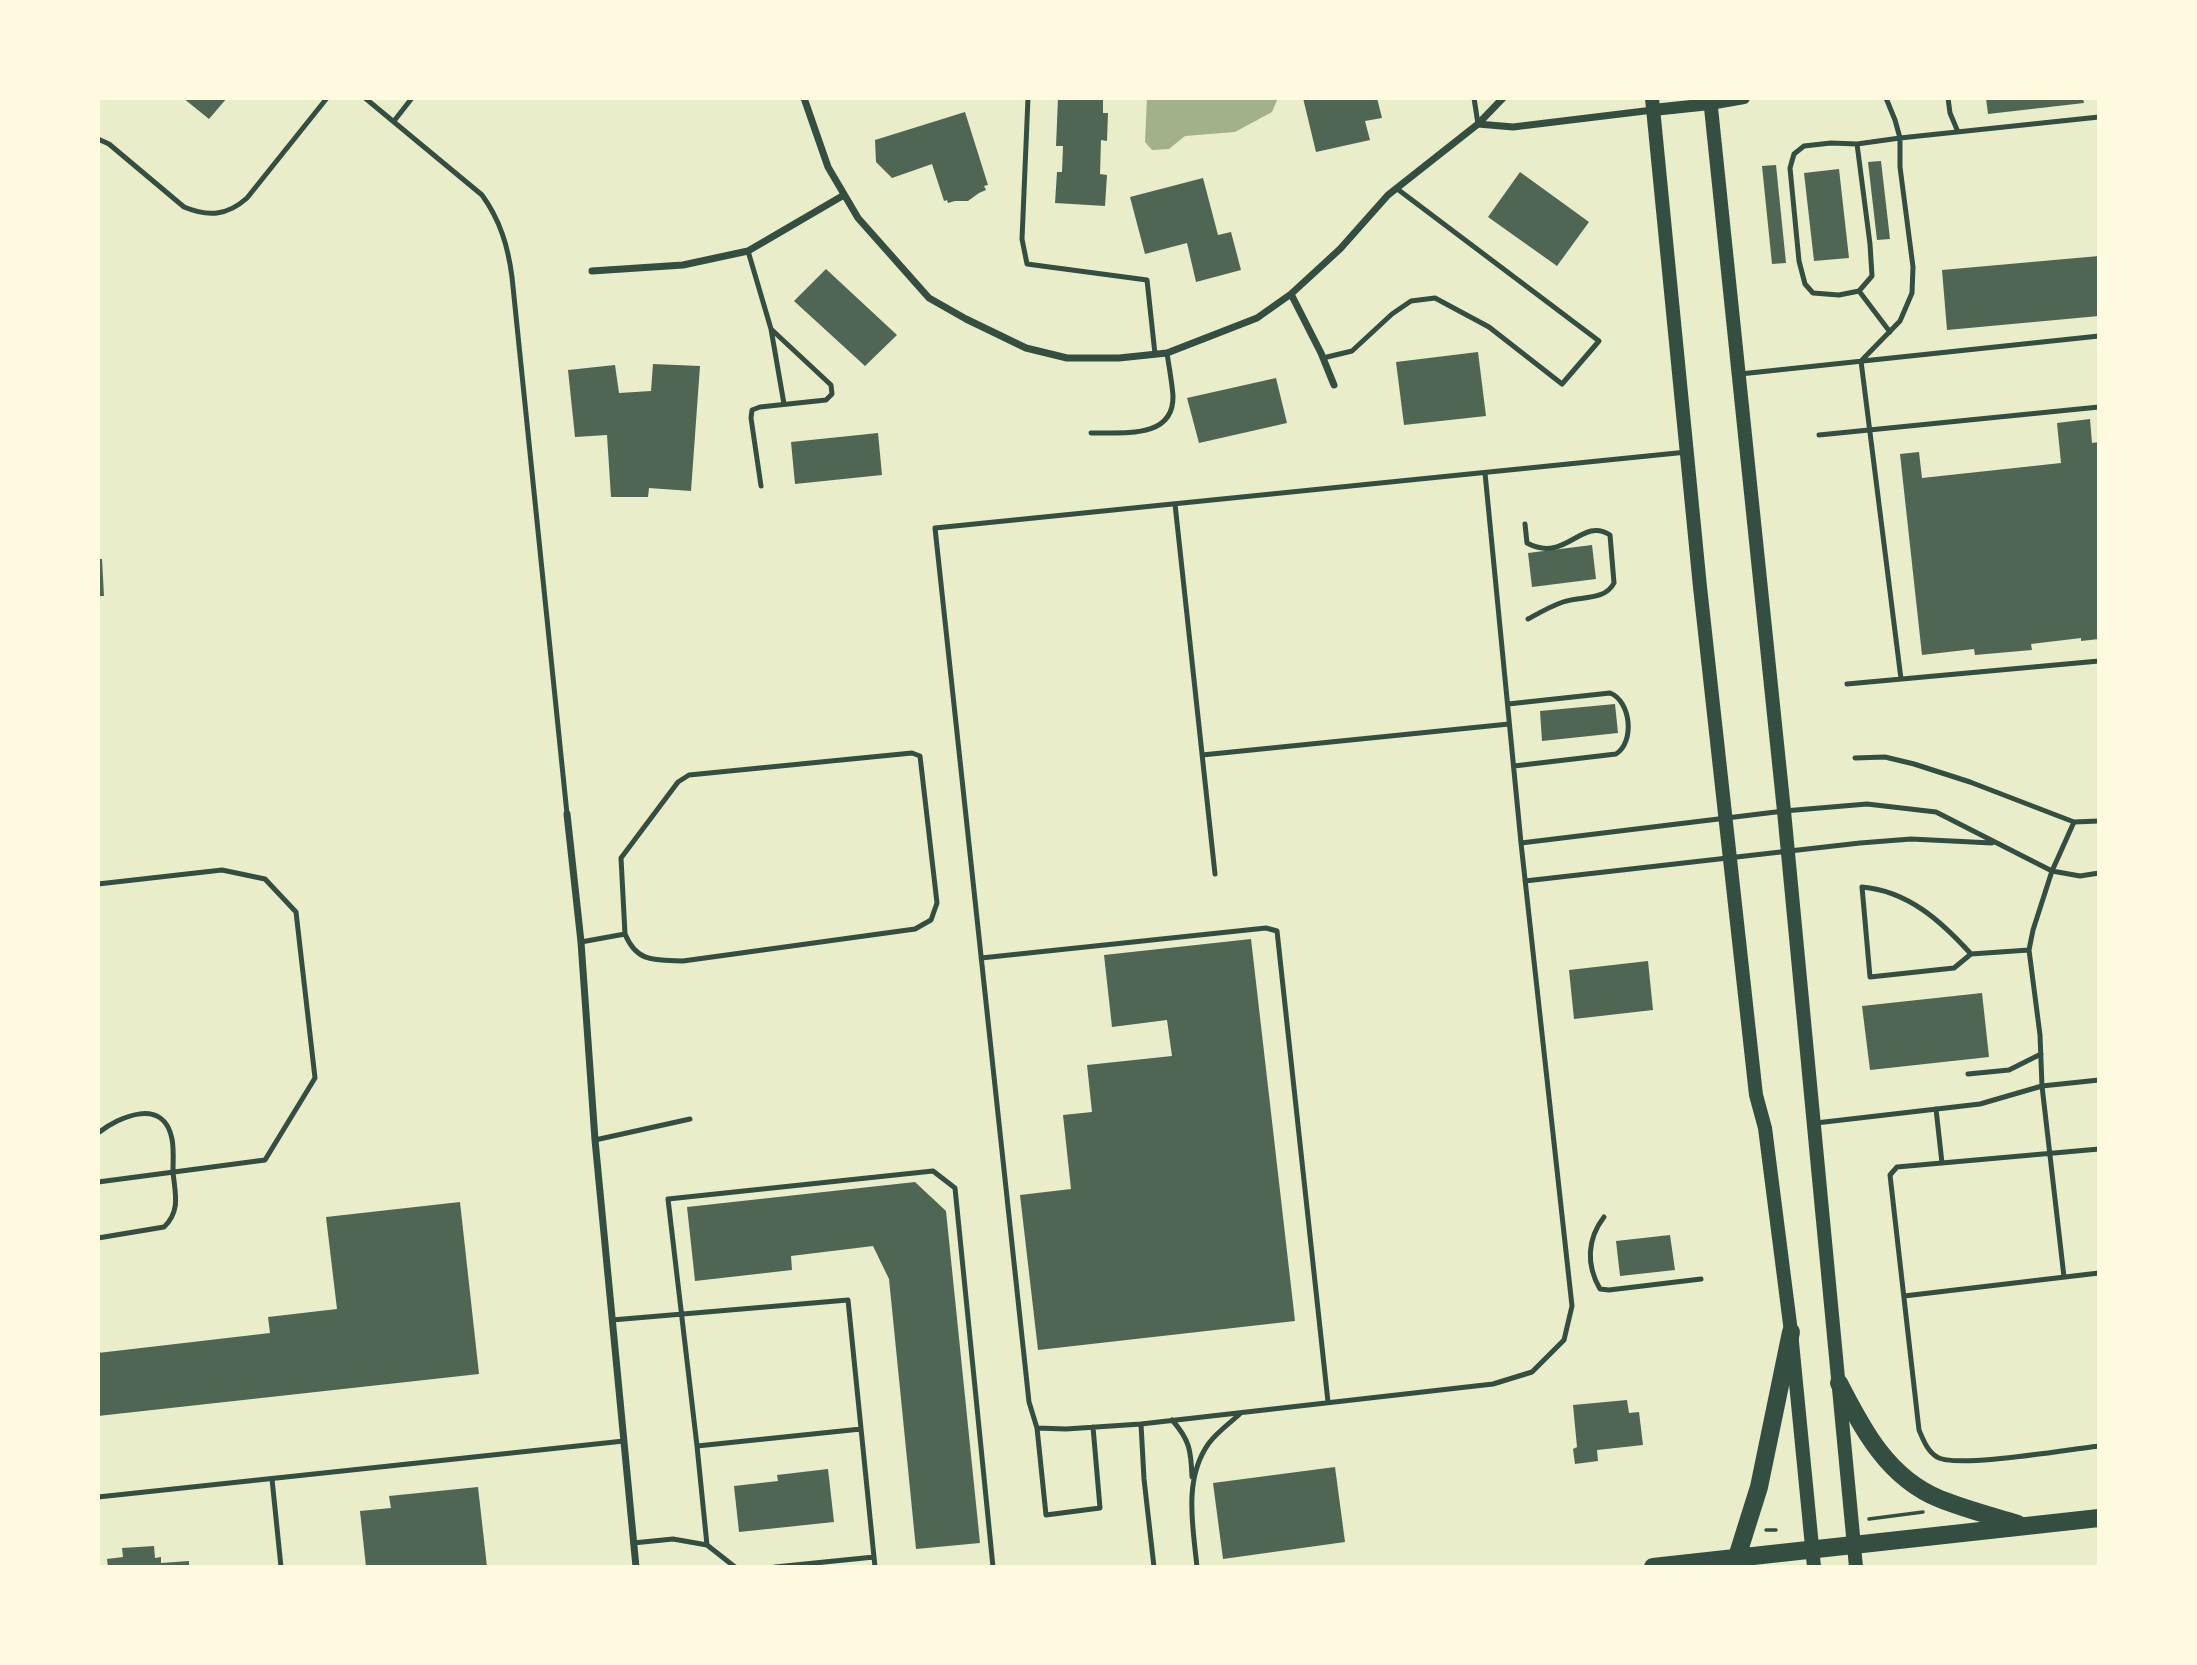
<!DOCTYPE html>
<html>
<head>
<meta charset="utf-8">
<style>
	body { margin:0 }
	#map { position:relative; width:2197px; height:1665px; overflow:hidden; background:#e9edc9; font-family:Cabin,sans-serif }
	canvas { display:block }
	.frame { position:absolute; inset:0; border:100px solid #fefae0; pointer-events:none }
</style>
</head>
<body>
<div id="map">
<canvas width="2197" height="1665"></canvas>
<div class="frame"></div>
</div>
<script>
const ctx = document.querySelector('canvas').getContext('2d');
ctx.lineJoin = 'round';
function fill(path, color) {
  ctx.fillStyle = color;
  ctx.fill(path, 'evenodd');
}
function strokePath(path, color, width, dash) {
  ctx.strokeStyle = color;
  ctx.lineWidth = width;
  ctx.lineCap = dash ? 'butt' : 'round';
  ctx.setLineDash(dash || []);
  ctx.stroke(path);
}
const water = new Path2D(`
	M1147 98H1278L1272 112 1235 132 1185 136 1169 149 1152 150 1145 142Z`);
const building = new Path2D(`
	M183 98H227L209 119Z
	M1058 98H1103V113H1108L1107 141 1101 140 1100 174 1107 175 1105 206 1055 203 1057 172H1062L1063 146H1056Z
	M1303 98H1377L1382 118 1365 121 1370 140 1316 152Z
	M1986 98H2083L2084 103 1988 114Z
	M965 112 988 185 984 186 986 190 979 193 968 201H955L948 203 947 200 944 201 932 164 892 178 876 162 875 140Z
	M1881 161 1890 239 1877 240 1868 162Z
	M1776 165 1786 263 1772 264 1762 166Z
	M1839 169 1849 258 1814 261 1804 173Z
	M1520 172 1589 222 1557 266 1488 217Z
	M1203 178 1218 235 1231 232 1241 270 1196 282 1187 243 1145 254 1130 197Z
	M2099 256V316L1947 330 1942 270Z
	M826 269 897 335 865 366 794 301Z
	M1478 352 1486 416 1404 425 1396 362Z
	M653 364 700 366 691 491 649 488 648 497H611L607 435 575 437 568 370 615 365 619 393 651 391Z
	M1276 378 1287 423 1199 443 1187 398Z
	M2090 419 2092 443 2099 442V639L2081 641V638L2031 644 2032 650 1975 655 1974 649 1922 655 1900 454 1919 452 1922 478 2061 463 2057 423Z
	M878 433 882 475 795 484 791 442Z
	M1592 545 1596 579 1532 587 1528 553Z
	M98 559H102L104 596H98Z
	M1615 704 1618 733 1542 741 1540 711Z
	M1251 939 1295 1321 1038 1350 1020 1195 1071 1189 1063 1115 1092 1112 1087 1065 1172 1056 1167 1020 1112 1027 1104 955Z
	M1648 961 1653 1010 1574 1019 1569 970Z
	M1982 993 1989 1057 1870 1070 1862 1006Z
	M915 1182 946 1211 980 1543 916 1549 889 1279 873 1246 791 1256 792 1270 695 1281 687 1207Z
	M460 1202 479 1374 98 1416V1353L270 1333 268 1317 337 1309 326 1217Z
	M1670 1235 1675 1270 1620 1276 1616 1241Z
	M1627 1400 1629 1413 1639 1412 1643 1445 1597 1450 1598 1461 1575 1464 1573 1449 1577 1447 1573 1405Z
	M1335 1467 1345 1542 1223 1559 1213 1483Z
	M828 1469 834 1522 739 1532 734 1486 778 1481 777 1475Z
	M478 1487 487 1567H366L360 1511 391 1508 389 1496Z
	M154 1546 155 1558 161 1557V1563L189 1561V1567H108L107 1559 123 1557 122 1548Z`);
const path = new Path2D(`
	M1869 1519 1923 1512
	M1766 1530H1776`);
const service = new Path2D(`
	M365 98 482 195C500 220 508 246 512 277L567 814
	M1028 98 1022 239 1027 264 1147 280 1155 354
	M1474 98 1478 124
	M1886 98 1895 120 1900 138 2099 117
	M1948 98 1950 113 1958 132
	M394 121 412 98
	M98 139 109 144 184 207C208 217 227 216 247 198L327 98
	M1857 144 1870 244 1872 276 1859 291 1839 295 1813 293 1805 284 1799 261 1790 168 1794 154 1804 146 1831 143 1857 144 1900 138V167L1913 267 1912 293 1900 321 1861 361 1901 679
	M748 251 771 329 784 404
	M1859 291 1890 332
	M1323 358 1352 351 1392 314 1411 301 1435 298 1489 327 1562 384 1599 341 1396 188
	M1740 374 2099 336
	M1091 433C1121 432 1174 440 1173 396 1172 382 1169 367 1167 353
	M1819 435 2099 407
	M1485 473 1521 843 1572 1306 1564 1340 1532 1372 1493 1384 1141 1424 1066 1429 1037 1428 1029 1402 935 528 1687 452
	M761 486 751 418 752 410 760 407 826 400 832 394 831 385 771 329
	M1175 504 1215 874
	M1525 524 1527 543C1566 564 1581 516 1610 535L1614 583C1605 601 1580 596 1563 602 1551 606 1539 613 1528 619
	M1847 684 2099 661
	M1508 704 1610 693C1631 701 1635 742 1616 754L1514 766
	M1202 755 1509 724
	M1855 758 1885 757 1914 764 1970 782 2074 822 2099 821
	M1521 843 1784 811 1867 804 1936 812 2052 871 2080 876 2099 873
	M1525 881 1860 843 1911 839 1992 843
	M98 884 222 870 265 879 296 912 315 1078 265 1160 98 1182
	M1862 887C1908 891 1941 921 1971 954L1954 968 1870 977Z
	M581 942 625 934C637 963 655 960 683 961L915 929 931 920 937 903 920 756 912 753 689 775 678 782 621 858 625 934
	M1971 954 2029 950
	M981 958 1266 928 1277 931 1328 1402
	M1968 1074 2009 1070 2041 1054
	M1936 1109 1942 1163
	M1816 1123 1980 1104 2042 1086 2099 1080
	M98 1133C120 1116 164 1097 172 1139 174 1149 173 1161 173 1172 175 1193 181 1211 164 1227L98 1238
	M595 1140 690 1119
	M2099 1149 1897 1167 1890 1175 1919 1430C1923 1439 1927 1451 1937 1457 1955 1469 2071 1449 2099 1446
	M1604 1217C1587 1239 1586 1265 1600 1289L1609 1290 1701 1279
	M2064 1277 2042 1086 2040 1035 2029 950 2033 930 2052 871 2074 822
	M1904 1296 2099 1273
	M612 1320 848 1300 875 1567
	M1172 1420C1190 1440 1191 1451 1192 1477
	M1141 1424 1144 1479 1154 1567
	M1037 1428 1046 1515 1100 1508 1093 1427
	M861 1429 697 1446 668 1199 933 1171 955 1188 993 1567
	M697 1446 707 1545
	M272 1479 281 1567
	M98 1497 624 1441
	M633 1543 673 1539 707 1545 735 1567
	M775 1567 874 1557
	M1197 1567C1193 1526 1183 1479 1209 1443 1217 1432 1231 1422 1241 1413`);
const minor = new Path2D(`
	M804 98 828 167 858 218 929 298 966 319 1026 348 1067 358H1119L1167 353 1257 318 1291 294 1340 249 1388 195 1478 124 1503 98
	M1478 124 1513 127 1653 110
	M592 271 683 265 748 251 844 195
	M1291 294 1321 353 1334 385
	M567 814 581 942 595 1140 636 1567`);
const tertiary = new Path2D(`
	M1653 110 1710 104 1744 98`);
const secondary = new Path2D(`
	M1652 98 1700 587 1756 1095 1765 1128 1791 1332 1814 1567
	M1710 98 1784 811 1856 1567`);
const primary = new Path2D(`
	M1839 1383C1863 1430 1888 1478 1940 1499 1965 1509 1992 1516 2018 1524
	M1737 1557 1759 1487 1791 1332
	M1653 1567 2099 1518`);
fill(water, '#a3b18a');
fill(building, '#4f6655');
strokePath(path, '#344e41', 3.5);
strokePath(service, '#344e41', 5);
strokePath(minor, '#344e41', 7);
strokePath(tertiary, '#344e41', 12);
strokePath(secondary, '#344e41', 14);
strokePath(primary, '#344e41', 18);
</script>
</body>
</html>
